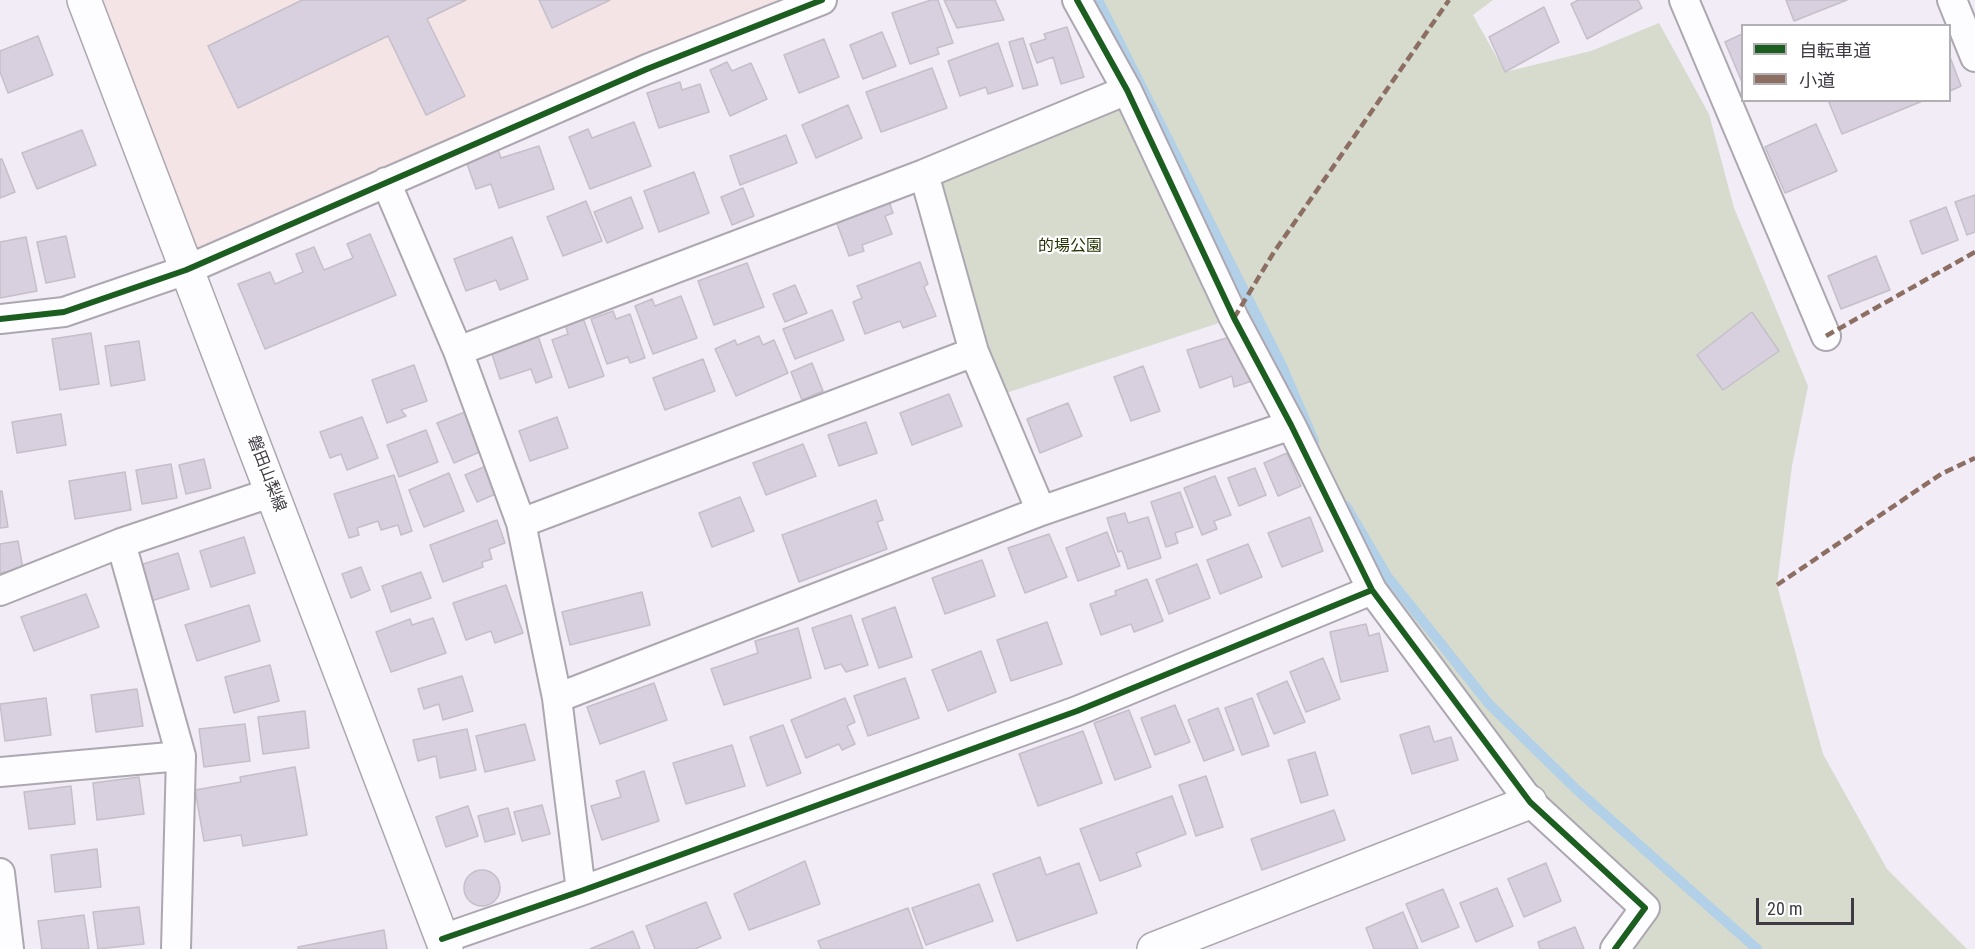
<!DOCTYPE html>
<html>
<head>
<meta charset="utf-8">
<style>
	body { margin:0 }
	#map { position:relative; width:1975px; height:949px; overflow:hidden; background:#f2ecf7; font-family:"Roboto Condensed","Noto Sans JP",sans-serif }
	canvas { display:block }
	.legend { position:absolute; left:1741px; top:24px; width:210px; height:78px; box-sizing:border-box; background:#fff; border:2px solid #b2b0b4; margin:0; padding:8px 10px; list-style:none; font-size:18px; color:#3f3a44 }
	.legend li { display:flex; align-items:center; gap:12px; height:30px }
	.legend b { width:30px; border:2px solid #b2b0b4 }
	.scale { position:absolute; left:1756px; top:898px; width:98px; height:27px; box-sizing:border-box; border:3px solid #3f3a44; border-top:0; padding-left:8px; font-size:18px; line-height:21px; white-space:nowrap; color:#3f3a44; -webkit-text-stroke:4px #fff; paint-order:stroke }
</style>
</head>
<body>
<div id="map">
<canvas width="1975" height="949"></canvas>
<ul class="legend">
<li><b style="height:8px;background:#1b5e20"></b>自転車道</li>
<li><b style="height:8px;background:#8d6e63"></b>小道</li>
</ul>
<div class="scale">20 m</div>
</div>
<script>
const ctx = document.querySelector('canvas').getContext('2d');
ctx.lineJoin = 'round';
function fill(path, color) {
  ctx.fillStyle = color;
  ctx.fill(path, 'evenodd');
}
function strokePath(path, color, width, dash) {
  ctx.strokeStyle = color;
  ctx.lineWidth = width;
  ctx.lineCap = dash ? 'butt' : 'round';
  ctx.setLineDash(dash || []);
  ctx.stroke(path);
}
function drawText(font, color, halo, rows, align = 'center') {
  ctx.font = font + ' "Roboto Condensed","Noto Sans JP",sans-serif';
  ctx.lineWidth = 4.5;
  ctx.setLineDash([]);
  ctx.textBaseline = 'middle';
  ctx.strokeStyle = halo;
  ctx.fillStyle = color;
  for (const [text, x, y, turn = 0] of rows) {
    ctx.save();
    ctx.translate(x, y);
    ctx.rotate((+turn || 0) * Math.PI / 180);
    ctx.textAlign = isNaN(turn) ? turn : align;
    if (halo) ctx.strokeText(text, 0, 0);
    ctx.fillText(text, 0, 0);
    ctx.restore();
  }
}
const education = new Path2D(`
	M84 0H799L186 270Z`);
const green = new Path2D(`
	M1083 0H1493L1473 15 1505 72 1591 51 1659 23 1709 114 1734 208 1808 386 1792 466 1777 585 1823 754 1887 869 1967 949H1616L1645 908 1554 825 1372 590 1234 318 994 397 924 174 1131 96 1136 76Z`);
const stream = new Path2D(`
	M1098 0 1282 366 1314 441
	M1346 506 1387 576 1489 704 1577 790 1757 949`);
const building = new Path2D(`
	M302 0H466L427 19 465 96 426 115 388 36 238 108 208 46Z
	M539 0H610L552 28Z
	M931 0H938L953 43 937 48 939 54 910 64 892 13Z
	M944 0H995L1004 20 957 28Z
	M1578 0H1638L1642 8 1587 39 1571 4Z
	M1786 0H1847L1794 21Z
	M1544 7 1559 42 1505 72 1489 37Z
	M1067 27 1084 77 1061 84 1053 57 1037 63 1030 44 1046 39 1044 34Z
	M882 32 896 66 863 79 850 45Z
	M1742 34V82L1725 42Z
	M38 36 53 75 8 93 0 72V51Z
	M1023 38 1038 85 1023 89 1009 42Z
	M824 39 839 77 799 93 784 55Z
	M998 43 1013 86 988 94 986 87 960 96 948 61Z
	M1950 57 1961 86 1950 91Z
	M727 62 732 71 751 63 767 99 730 116 710 70Z
	M932 68 947 108 881 132 866 92Z
	M680 82 682 90 700 84 709 112 659 128 647 93Z
	M1828 100H1925L1842 134Z
	M848 105 862 138 816 158 802 125Z
	M634 122 651 166 590 189 569 137 588 129 592 138Z
	M1816 124 1837 171 1785 193 1765 147Z
	M82 130 96 165 37 189 22 153Z
	M786 135 797 163 740 185 730 156Z
	M539 146 554 189 499 208 491 184 476 189 466 161 498 150 501 158Z
	M0 159H2L15 192 0 198Z
	M694 172 709 213 659 232 644 191Z
	M743 188 754 216 732 225 721 197Z
	M1975 195V232L1967 235 1955 202Z
	M631 197 643 228 607 243 594 212Z
	M586 201 602 241 563 256 547 217Z
	M889 201 893 213 885 216 892 234 862 245 864 251 849 256 836 221Z
	M1946 207 1958 240 1922 254 1910 221Z
	M370 234 396 295 265 349 238 284 270 272 275 284 303 272 296 254 314 247 324 270 353 258 347 244Z
	M66 236 75 277 46 283 37 242Z
	M26 237 37 291 0 298V242Z
	M512 237 528 279 500 290 496 280 466 291 454 259Z
	M1876 256 1890 290 1841 309 1828 276Z
	M920 262 928 284 924 287 936 316 903 328 900 321 865 334 853 302 862 298 857 286Z
	M747 263 764 307 714 325 698 281Z
	M795 285 807 313 785 322 773 294Z
	M681 296 697 338 653 354 635 306 652 299 655 306Z
	M832 310 844 340 795 359 783 329Z
	M613 311 616 319 630 314 645 358 630 363 628 357 607 364 591 319Z
	M1752 312 1779 351 1723 390 1697 355Z
	M583 318 604 376 569 388 552 340 568 334 565 324Z
	M91 333 99 384 60 390 52 339Z
	M538 336 552 377 536 383 531 369 500 379 491 351Z
	M759 336 763 345 774 340 788 373 736 396 715 349 735 340 737 345Z
	M1233 336 1252 381 1234 387 1232 376 1200 388 1187 350Z
	M139 341 145 380 111 386 105 346Z
	M703 359 715 391 665 410 653 378Z
	M812 363 823 391 802 400 791 372Z
	M414 365 427 401 401 410 406 416 387 423 372 380Z
	M1143 366 1160 411 1131 421 1114 377Z
	M949 394 962 426 912 445 900 413Z
	M1068 403 1082 436 1040 453 1027 419Z
	M465 412 482 451 454 463 437 423Z
	M61 414 66 445 17 453 12 422Z
	M362 417 378 458 347 470 341 454 330 458 320 432Z
	M557 417 568 448 530 461 519 431Z
	M866 422 877 453 839 466 828 435Z
	M426 430 438 462 399 477 387 445Z
	M803 444 816 476 766 495 753 463Z
	M1287 453 1301 486 1278 496 1264 463Z
	M204 459 211 488 186 494 179 465Z
	M171 464 177 498 142 504 136 470Z
	M486 466 498 493 477 502 465 475Z
	M1255 468 1266 495 1239 506 1228 478Z
	M125 472 131 510 75 519 69 481Z
	M449 473 464 511 424 527 409 490Z
	M394 475 412 531 401 535 398 525 381 530 378 521 357 528 359 535 349 538 334 494Z
	M1215 476 1231 515 1214 521 1217 529 1202 535 1184 488Z
	M0 491H2L8 527 0 528Z
	M1180 492 1193 527 1175 533 1178 543 1166 547 1151 502Z
	M740 497 754 531 712 547 699 513Z
	M876 500 883 520 877 522 887 549 799 582 782 535Z
	M1125 513 1128 523 1148 517 1161 558 1128 569 1122 551 1118 552 1107 518Z
	M1310 517 1323 551 1282 567 1268 533Z
	M497 520 505 543 489 549 492 559 482 562 483 567 443 582 430 545Z
	M1107 532 1120 566 1078 581 1066 548Z
	M1049 534 1067 577 1025 593 1008 548Z
	M244 537 255 573 211 587 200 551Z
	M18 541 23 569 0 573V544Z
	M1248 544 1262 577 1220 594 1207 560Z
	M178 553 189 589 145 603 134 567Z
	M982 560 995 596 945 614 932 578Z
	M1197 564 1210 598 1169 614 1156 580Z
	M361 567 370 590 351 598 342 574Z
	M421 572 431 598 391 612 382 586Z
	M1147 579 1163 621 1134 632 1131 624 1101 635 1090 604 1116 595 1115 591Z
	M506 585 523 633 495 643 491 631 466 640 453 603Z
	M642 592 650 625 570 645 562 612Z
	M86 594 99 627 34 651 21 617Z
	M249 605 260 641 197 661 185 625Z
	M895 607 912 657 879 668 862 619Z
	M851 615 868 665 846 672 841 664 825 669 812 628Z
	M433 618 446 653 391 672 376 632 410 619 412 625Z
	M1047 622 1062 664 1011 681 997 640Z
	M1366 624 1369 636 1379 633 1388 671 1341 682 1330 632Z
	M798 628 811 678 724 705 711 669 758 653 755 641Z
	M981 651 996 692 948 711 932 670Z
	M1323 658 1340 699 1306 712 1290 672Z
	M270 665 279 701 234 713 225 677Z
	M462 676 473 711 443 720 439 704 424 709 418 689Z
	M905 678 919 718 868 736 854 696Z
	M1287 681 1305 722 1274 734 1257 694Z
	M654 683 667 720 600 744 587 707Z
	M137 689 143 726 96 732 91 695Z
	M46 698 51 735 5 741 0 704Z
	M845 698 855 722 847 726 855 744 842 750 839 744 806 758 791 720Z
	M1252 698 1269 746 1242 755 1225 708Z
	M1175 705 1190 742 1155 755 1141 718Z
	M1218 708 1234 750 1204 761 1188 720Z
	M1129 710 1151 767 1115 780 1094 723Z
	M305 711 309 748 263 754 258 717Z
	M245 724 250 761 204 767 199 729Z
	M525 724 535 760 485 772 476 736Z
	M783 725 801 773 767 786 750 737Z
	M1429 726 1434 742 1451 737 1458 760 1412 774 1400 735Z
	M467 729 476 770 440 778 436 756 418 761 413 740Z
	M1083 731 1102 783 1038 806 1019 754Z
	M732 745 745 786 686 804 673 763Z
	M1315 752 1328 795 1301 803 1288 760Z
	M295 767 307 835 243 846 241 835 204 841 195 790 241 782 240 777Z
	M644 771 659 821 602 840 591 806 621 797 616 781Z
	M1206 776 1223 827 1196 836 1179 785Z
	M139 777 144 814 97 820 93 783Z
	M71 786 75 824 29 829 24 792Z
	M1172 796 1186 834 1136 853 1141 866 1100 881 1080 829Z
	M542 805 550 834 522 841 514 812Z
	M468 806 478 836 446 847 436 817Z
	M508 808 515 834 485 842 478 816Z
	M1334 810 1345 840 1262 870 1251 839Z
	M97 849 101 887 55 892 51 855Z
	M1040 857 1046 875 1079 863 1097 913 1017 941 993 874Z
	M805 861 820 904 749 930 734 894Z
	M1546 863 1561 901 1524 917 1508 879Z
	M464 888a18 18 0 1 1 36 0a18 18 0 1 1-36 0Z
	M979 884 993 921 926 945 912 908Z
	M1497 888 1513 926 1476 942 1460 903Z
	M1443 889 1459 927 1422 942 1406 904Z
	M706 902 721 938 695 949H655L646 926Z
	M139 907 144 944 98 949 93 912Z
	M908 908 923 949H821L818 941Z
	M1403 912 1418 949H1374L1366 928Z
	M84 915 89 949H42L38 921Z
	M1575 927 1584 949H1540L1538 942Z
	M384 930 387 949H298V947Z
	M633 931 640 949H590Z`);
const minor = new Path2D(`
	M1077 0 1127 90 1234 318 1291 425 1372 590 1530 802 1645 908 1615 949
	M1684 0 1826 336
	M1952 0 1975 57
	M924 174 974 352 1041 511
	M386 182 458 351 521 523 557 698 581 891
	M0 319 64 312 186 270 647 69 822 0
	M458 351 924 174 1127 90
	M521 523 974 352
	M0 591 121 543
	M557 698 1041 511 1291 425
	M0 772 181 756
	M0 873 9 949
	M442 939 581 891 1077 711 1372 590
	M176 949 181 756 121 543 273 492`);
const tertiary = new Path2D(`
	M1154 949 1530 802`);
const secondary = new Path2D(`
	M84 0 446 949`);
const quiet = new Path2D(`
	M1234 318 1274 252 1449 0
	M1826 336 1975 252
	M1777 585 1941 474 1975 458`);
const cycleway = new Path2D(`
	M1077 0 1127 90 1234 318 1291 425 1372 590 1530 802 1645 908 1615 949
	M0 319 64 312 186 270 647 69 822 0
	M442 939 581 891 1077 711 1372 590`);
const parkNames = [
	["的場公園",1070,247]
];
const streetNames = [
	["磐田山梨線",266,474,69]
];
fill(education, '#f4e4e5');
fill(green, '#d6dbce');
strokePath(stream, '#b2d0e7', 10);
fill(building, '#d8d0de');
strokePath(building, '#c5bfc9', 1.5);
strokePath(minor, '#aca7b0', 32);
strokePath(tertiary, '#aca7b0', 36);
strokePath(secondary, '#aca7b0', 36);
strokePath(minor, '#fdfcfe', 28);
strokePath(tertiary, '#fdfcfe', 33);
strokePath(secondary, '#fdfcfe', 33);
strokePath(quiet, '#8d6e63', 4.5, [9, 4.5]);
strokePath(cycleway, '#1b5e20', 6);
drawText('16px', '#243302', '#fff', parkNames);
drawText('16px', '#3f3a44', '#fff', streetNames);
</script>
</body>
</html>
